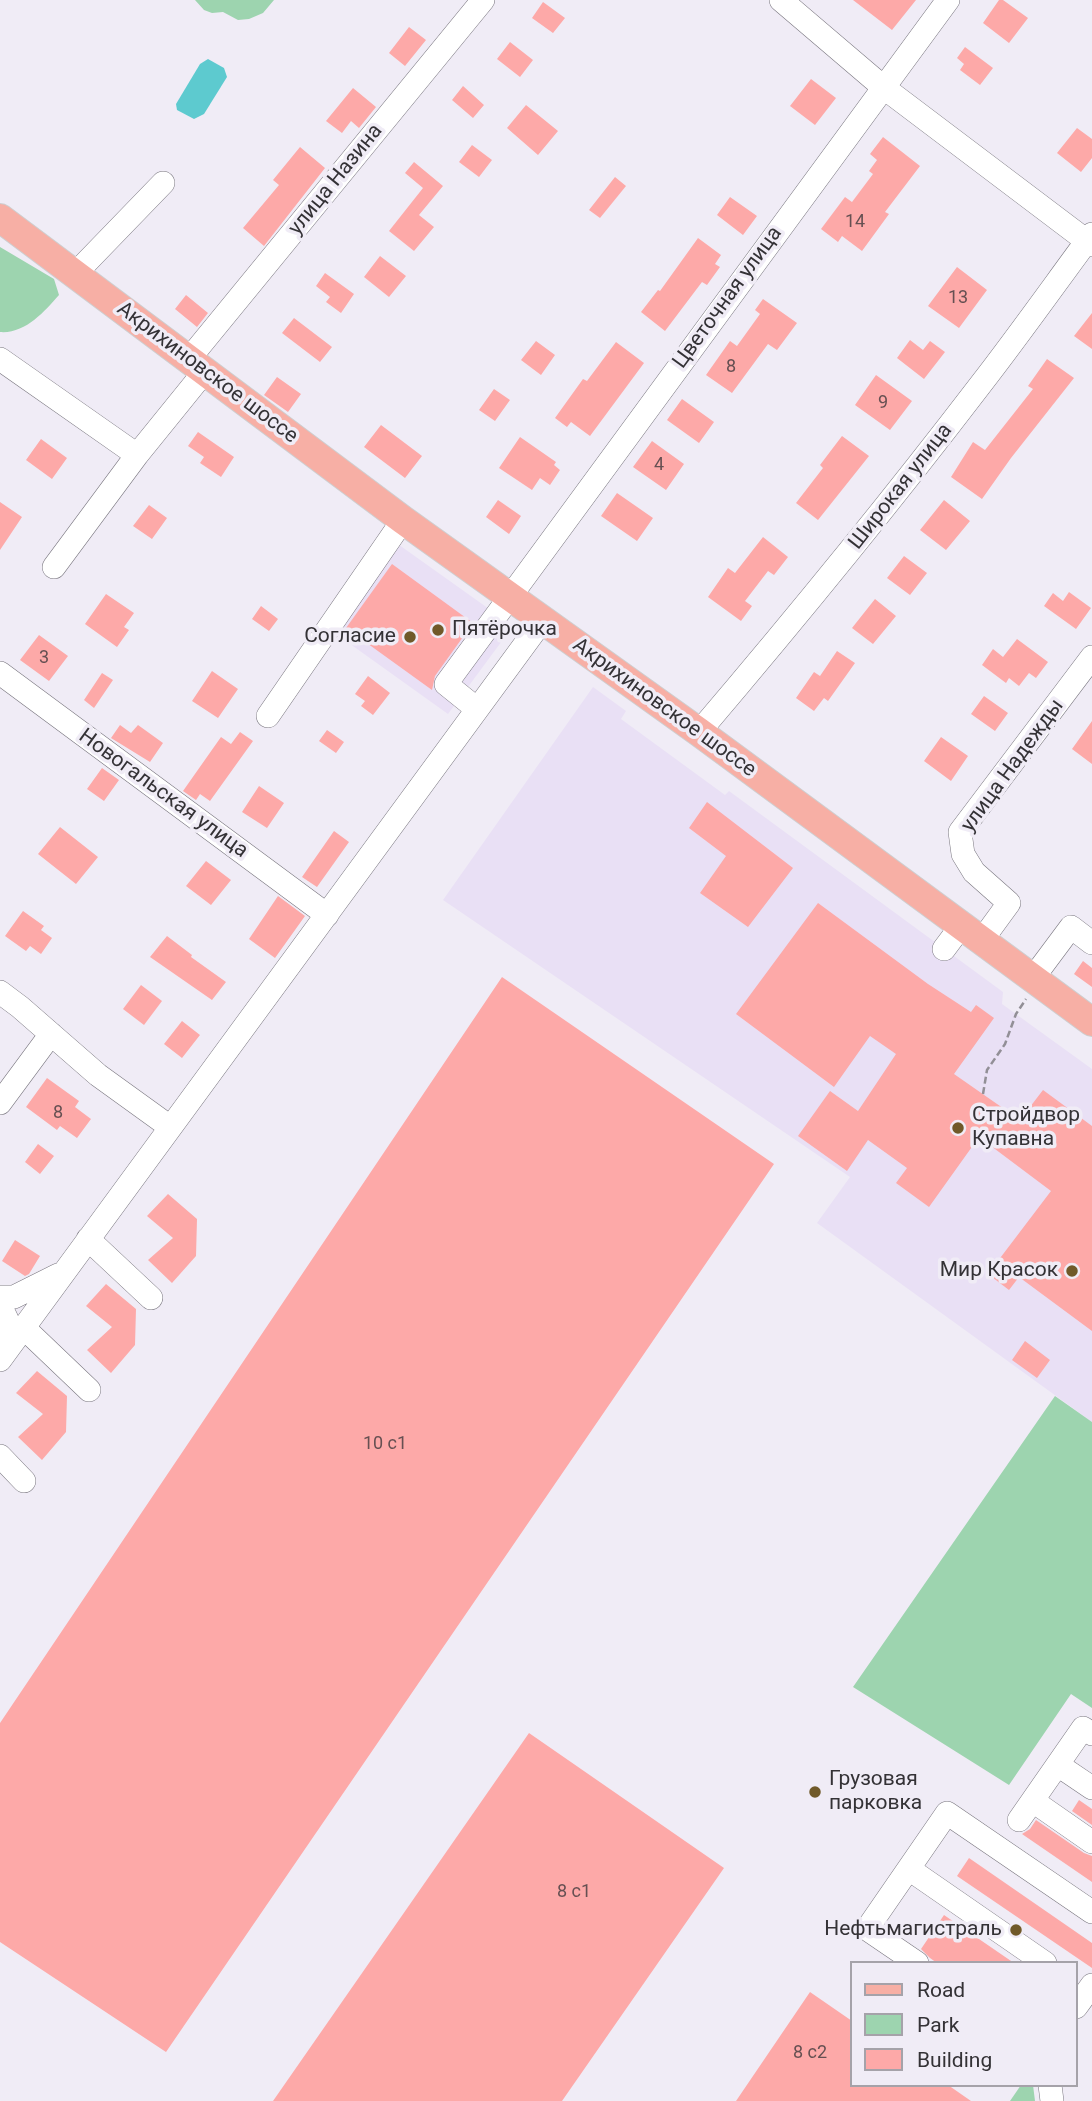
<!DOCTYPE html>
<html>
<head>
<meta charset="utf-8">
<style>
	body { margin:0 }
	#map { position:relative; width:1092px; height:2101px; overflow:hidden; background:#f0ecf6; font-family:Roboto,sans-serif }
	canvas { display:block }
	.legend { position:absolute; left:850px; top:1961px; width:228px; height:126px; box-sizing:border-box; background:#f0ecf6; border:2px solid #a5a2a9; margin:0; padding:9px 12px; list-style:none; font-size:21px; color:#343236 }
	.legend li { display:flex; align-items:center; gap:14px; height:35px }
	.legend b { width:35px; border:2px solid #a5a2a9 }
</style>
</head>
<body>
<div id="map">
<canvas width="1092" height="2101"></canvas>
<ul class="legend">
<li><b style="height:9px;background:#f7afa5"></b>Road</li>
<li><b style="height:19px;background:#9dd4af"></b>Park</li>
<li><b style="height:19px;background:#fda9a8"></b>Building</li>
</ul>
</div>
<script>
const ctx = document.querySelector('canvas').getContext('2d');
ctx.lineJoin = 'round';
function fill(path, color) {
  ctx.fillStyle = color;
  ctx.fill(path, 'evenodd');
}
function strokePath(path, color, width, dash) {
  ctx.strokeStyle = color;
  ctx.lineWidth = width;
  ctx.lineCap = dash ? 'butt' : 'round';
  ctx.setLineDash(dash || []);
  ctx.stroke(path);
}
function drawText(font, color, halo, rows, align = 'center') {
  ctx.font = font + ' Roboto,sans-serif';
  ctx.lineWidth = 7;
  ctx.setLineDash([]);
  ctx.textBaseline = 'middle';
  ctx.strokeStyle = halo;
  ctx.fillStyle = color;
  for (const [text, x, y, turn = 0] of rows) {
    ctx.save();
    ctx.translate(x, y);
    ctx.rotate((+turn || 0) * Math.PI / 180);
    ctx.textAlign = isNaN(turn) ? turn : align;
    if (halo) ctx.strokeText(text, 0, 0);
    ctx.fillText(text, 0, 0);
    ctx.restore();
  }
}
const commercial = new Path2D(`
	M395 542 513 626 448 714 332 631Z
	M593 687 626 711 621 719 725 795 729 791 1003 992 1002 1004 1092 1069V1422L817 1223 850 1177 443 900Z`);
const green = new Path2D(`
	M195 0H274L263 13 249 19 238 20 223 12 212 13 204 10Z
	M0 247 54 279 59 295C44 312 25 334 0 332Z
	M1055 1396 1092 1422V1708L1071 1694 1009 1785 853 1687Z
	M1021 2085H1033L1035 2101H1010Z`);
const water = new Path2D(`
	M208 59 224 68 227 77 204 114 194 119 177 110 176 104 200 64Z`);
const building = new Path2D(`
	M853 0H916L892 30Z
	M999 0H1003L1028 18 1009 43 983 23Z
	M543 2 565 18 553 33 532 18Z
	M409 27 426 40 405 66 389 53Z
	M510 42 533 60 520 77 497 59Z
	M965 47 993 68 980 85 960 70 964 64 957 58Z
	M811 79 836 98 815 125 790 106Z
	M463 86 484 105 473 118 452 100Z
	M353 88 376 107 359 128 351 121 342 133 326 121Z
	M526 105 558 131 538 155 507 128Z
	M1077 128 1092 139V158L1081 172 1057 153Z
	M883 137 920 166 885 212 889 214 862 251 842 236 838 242 821 229 845 197 852 202 873 174 869 171 877 160 870 154Z
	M472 145 492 160 479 177 459 162Z
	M300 147 325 168 264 246 243 228 279 185 273 180Z
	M414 162 443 186 419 215 434 227 414 251 389 231 423 188 405 173Z
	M615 177 626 186 600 218 589 210Z
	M730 197 757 216 743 235 717 215Z
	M698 238 721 255 715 264 720 267 707 285 702 282 665 331 641 312 658 290 660 291Z
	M380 256 406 276 389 297 364 277Z
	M957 267 987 290 959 328 928 306Z
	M325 273 354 294 341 313 326 302 330 297 316 286Z
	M186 295 208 313 197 327 175 309Z
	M763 299 797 323 777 350 768 344 732 393 706 375 730 341 737 346 760 314 755 310Z
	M1092 313V349L1074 336Z
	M294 318 332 347 320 362 282 333Z
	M910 340 923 350 930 341 945 352 924 379 897 358Z
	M536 341 555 355 541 375 521 360Z
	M616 342 644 363 590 436 571 422 567 427 555 418 583 379 587 381Z
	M1047 359 1074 378 1011 458 982 499 951 477 973 442 985 450 1033 389 1028 386Z
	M876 375 912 401 890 430 855 405Z
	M277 377 301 394 288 412 264 395Z
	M494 389 510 400 495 421 479 410Z
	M682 399 714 422 699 443 667 420Z
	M381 425 422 456 405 478 364 447Z
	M198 432 234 457 221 477 200 463 204 457 188 446Z
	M842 436 869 456 818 520 796 503 823 468 820 465Z
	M520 437 556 462 554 465 560 470 550 485 540 478 532 490 499 468Z
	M41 439 67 458 52 479 26 460Z
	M652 441 684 464 666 490 633 467Z
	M617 493 653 518 637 541 601 516Z
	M498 500 521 516 509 534 486 517Z
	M944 500 970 521 946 550 920 530Z
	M0 502 22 517 0 550Z
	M149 505 167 518 152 539 133 526Z
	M763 537 788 557 774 575 768 571 745 601 752 606 741 621 708 597 728 568 735 573Z
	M904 556 927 573 910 595 887 578Z
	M392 564 473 623 435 676 432 690 346 628Z
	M1069 592 1091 608 1076 629 1044 606 1053 593 1063 601Z
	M106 594 134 613 124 627 129 630 117 647 85 624Z
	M875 599 896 616 873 644 852 628Z
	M261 606 278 619 269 631 252 619Z
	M39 635 68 656 49 681 20 660Z
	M1017 639 1048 662 1036 678 1029 673 1019 686 1009 678 1006 683 982 665 993 649 1003 657Z
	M837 651 855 663 828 701 824 698 814 711 796 698 814 672 820 676Z
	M212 671 238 689 218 718 192 701Z
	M102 673 113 680 94 708 84 700Z
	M368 676 390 693 373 715 361 706 365 701 355 694Z
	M984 696 1008 713 995 731 971 714Z
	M1092 721V764L1072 749Z
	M120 725 131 733 138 725 163 743 150 762 111 738Z
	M327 730 344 742 336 753 319 741Z
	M240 732 253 741 210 801 200 794 196 800 183 791 221 737 231 744Z
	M941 737 968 756 951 781 924 761Z
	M102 768 119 780 104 801 87 789Z
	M259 786 284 803 267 828 242 812Z
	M707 802 793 868 748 927 700 893 726 856 689 828Z
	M60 827 98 857 76 884 38 854Z
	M334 831 349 842 317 887 302 877Z
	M206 861 231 880 211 905 186 886Z
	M278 896 305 916 275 958 249 939Z
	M818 903 928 984 971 1012 976 1005 994 1018 954 1074 1020 1120 1043 1090 1092 1126V1331L1019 1277 1009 1290 988 1274 1051 1191 979 1137 929 1207 896 1183 907 1168 868 1140 847 1171 798 1136 830 1091 858 1111 896 1054 870 1036 834 1087 736 1014Z
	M23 911 44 926 41 930 52 938 41 954 30 946 26 951 5 936Z
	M167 936 192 955 191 957 226 982 212 1000 150 957Z
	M1083 961 1092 968V987L1074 974Z
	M502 977 774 1164 166 2052 0 1942V1723Z
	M141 985 162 1001 144 1025 123 1009Z
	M182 1021 200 1035 182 1058 164 1044Z
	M47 1078 79 1101 75 1107 91 1119 77 1138 60 1126 57 1130 26 1107Z
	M38 1144 54 1156 40 1174 25 1162Z
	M168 1194 197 1219 196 1256 172 1283 148 1260 173 1238 147 1216Z
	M15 1240 40 1256 29 1274 25 1276 2 1261Z
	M106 1284 136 1309 135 1345 111 1373 87 1350 112 1327 86 1306Z
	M1025 1341 1050 1360 1037 1378 1012 1360Z
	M37 1371 67 1396 66 1432 42 1460 18 1437 43 1414 16 1393Z
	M529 1733 724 1868 562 2101H273Z
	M1079 1800 1092 1809V1825L1072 1811Z
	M1036 1820 1084 1853 1092 1856V1882L1022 1834 1030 1829Z
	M969 1858 1092 1943V1968L957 1876Z
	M944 1915 1014 1963H937L930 1958 921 1949Z
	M810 1992 852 2021V2085H948L971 2101H736Z`);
const path = new Path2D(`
	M983 1094 987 1070 1005 1044 1016 1014 1026 999`);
const minor = new Path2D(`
	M781 0 883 87 1092 245
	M75 274 163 183
	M0 359 137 455
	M189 359 483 0
	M54 567 137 455 205 371
	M0 673 327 915
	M477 709 446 684 948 0
	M268 716 403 520
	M699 732C796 618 890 503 981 384 1019 335 1055 284 1092 234
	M982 940 1009 903 974 872 963 854 960 832 1092 657
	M944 949 962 925
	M1033 978 1071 927 1092 943
	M0 992 20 1007 98 1075 170 1127
	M0 1103 51 1034
	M88 1239 151 1298
	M0 1297H14L58 1275
	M0 1305 10 1326 11 1345
	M23 1327 89 1390
	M0 1360 542 621
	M0 1456 24 1481
	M1058 1765 1092 1788
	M1033 1801 1092 1842
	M1019 1820 1083 1728 1092 1734
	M909 1869 1045 1963
	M917 1963 867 1929 947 1813 1092 1912
	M1076 2007 1092 1985
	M1050 2085 1052 2101`);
const major = new Path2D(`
	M0 218 403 520 699 732 1092 1022`);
const markers = [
	[438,630,7,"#705929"],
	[410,637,7,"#705929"],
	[958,1128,7,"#705929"],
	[1072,1271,7,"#705929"],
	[815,1792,7,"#705929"],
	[1016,1930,7,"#705929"]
];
const numberNames = [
	["14",855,222],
	["13",958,298],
	["8",731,367],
	["9",883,403],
	["4",659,465],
	["3",44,658],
	["8",58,1113],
	["10 с1",385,1444],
	["8 с1",574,1892],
	["8 с2",810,2053]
];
const streetNames = [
	["улица Назина",336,180,-51],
	["Цветочная улица",728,298,-54],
	["Акрихиновское шоссе",207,373,37],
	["Широкая улица",901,487,-52],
	["Акрихиновское шоссе",664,708,36],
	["улица Надежды",1013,766,-54],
	["Новогальская улица",163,794,36]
];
const poiNames = [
	["Пятёрочка",452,630],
	["Согласие",396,637,"right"],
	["Стройдвор",972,1116],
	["Купавна",972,1140],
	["Мир Красок",1058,1271,"right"],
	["Грузовая",829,1780],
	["парковка",829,1804],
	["Нефтьмагистраль",1002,1930,"right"]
];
fill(commercial, '#e9e0f5');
fill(green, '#9dd4af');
fill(water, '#5dcacf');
fill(building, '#fda9a8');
strokePath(minor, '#78757e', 24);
strokePath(major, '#cececf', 30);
strokePath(path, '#928f96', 2.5, [7, 3.5]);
strokePath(minor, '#fff', 23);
strokePath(major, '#f7afa5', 28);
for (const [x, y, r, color] of markers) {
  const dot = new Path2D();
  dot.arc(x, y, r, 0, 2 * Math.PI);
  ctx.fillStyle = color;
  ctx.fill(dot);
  strokePath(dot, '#f0ecf6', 2.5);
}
drawText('18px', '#665052', null, numberNames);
drawText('21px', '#343236', '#f0ecf6', streetNames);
drawText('21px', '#343236', '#f0ecf6', poiNames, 'left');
</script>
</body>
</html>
